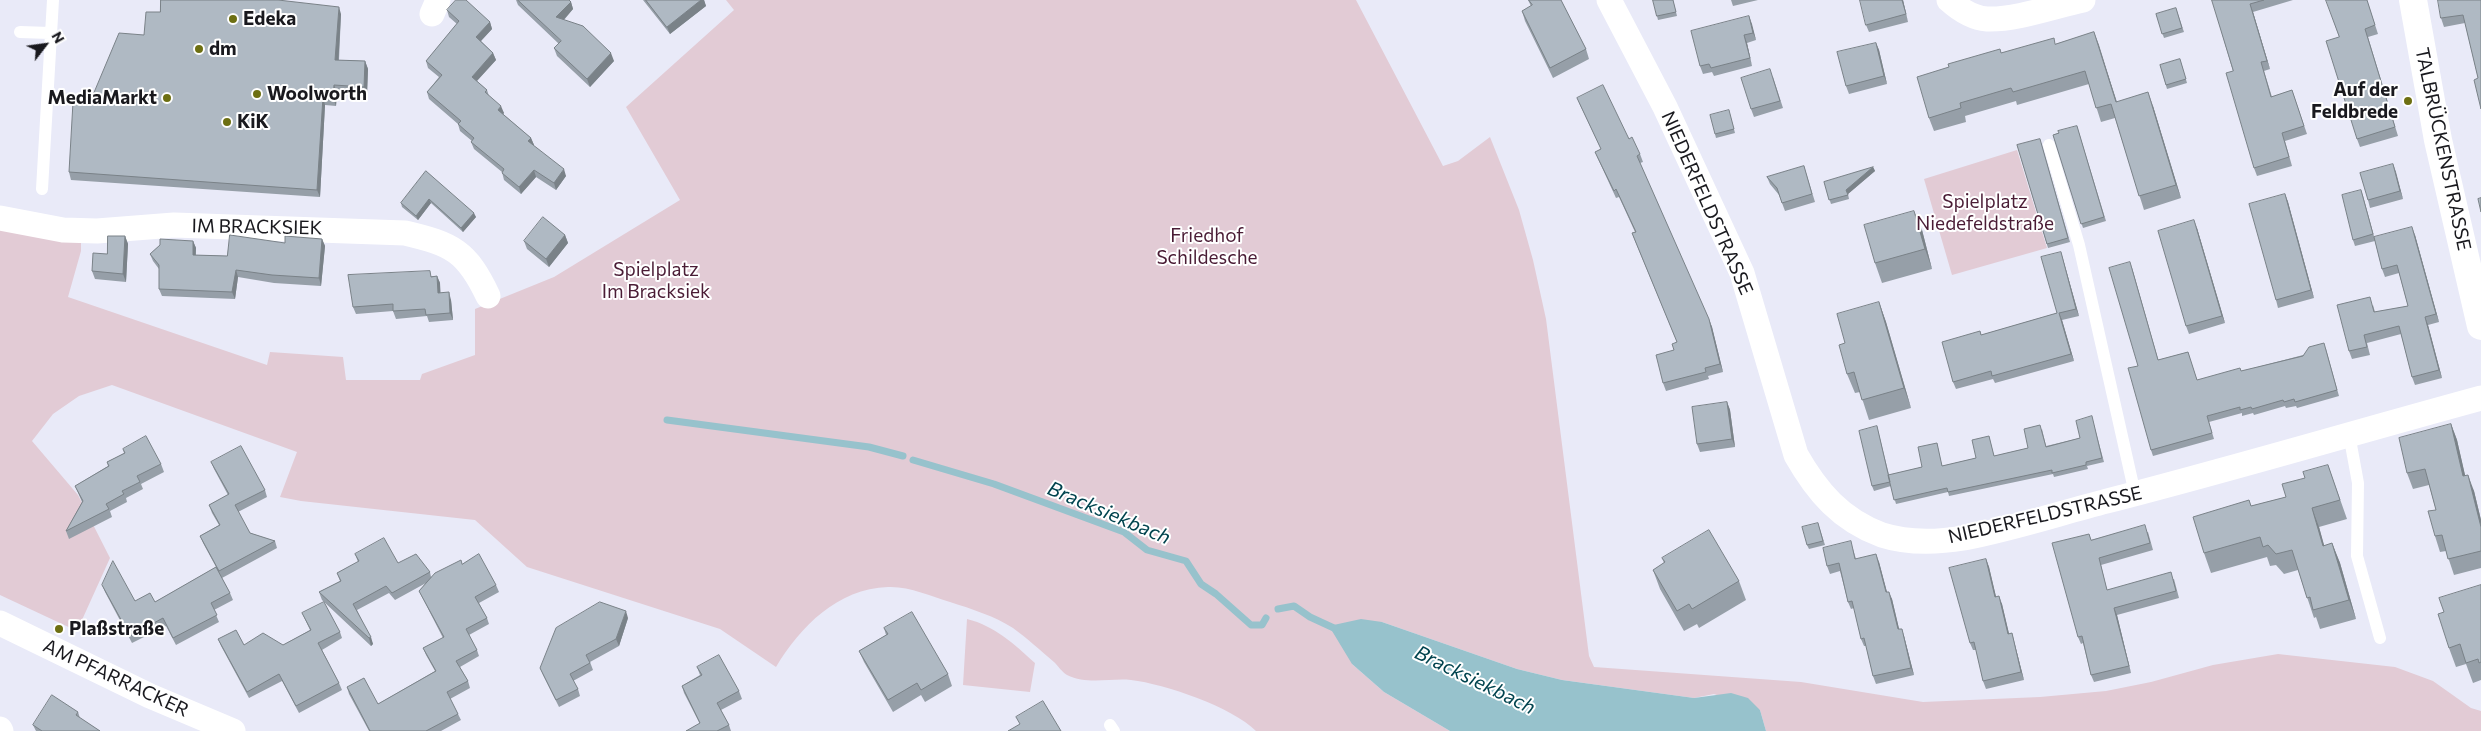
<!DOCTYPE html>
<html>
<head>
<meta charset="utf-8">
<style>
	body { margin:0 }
	#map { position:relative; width:2481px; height:731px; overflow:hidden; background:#e9eaf8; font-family:Commissioner,sans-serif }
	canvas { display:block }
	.north { position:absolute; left:20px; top:20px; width:50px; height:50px; -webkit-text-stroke:4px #fff; paint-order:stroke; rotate:60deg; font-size:14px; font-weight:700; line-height:20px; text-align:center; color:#19191e }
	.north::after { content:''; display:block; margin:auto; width:18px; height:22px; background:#19191e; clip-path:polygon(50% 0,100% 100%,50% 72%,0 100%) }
</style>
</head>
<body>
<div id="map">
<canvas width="2481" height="731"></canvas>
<div class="north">N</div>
</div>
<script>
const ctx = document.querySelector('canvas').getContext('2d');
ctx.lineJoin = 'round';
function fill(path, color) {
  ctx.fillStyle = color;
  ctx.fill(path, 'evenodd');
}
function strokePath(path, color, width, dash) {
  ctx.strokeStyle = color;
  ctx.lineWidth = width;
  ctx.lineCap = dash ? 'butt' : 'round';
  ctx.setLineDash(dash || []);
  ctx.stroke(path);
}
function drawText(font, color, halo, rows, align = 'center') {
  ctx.font = font + ' Commissioner,sans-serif';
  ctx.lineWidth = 4;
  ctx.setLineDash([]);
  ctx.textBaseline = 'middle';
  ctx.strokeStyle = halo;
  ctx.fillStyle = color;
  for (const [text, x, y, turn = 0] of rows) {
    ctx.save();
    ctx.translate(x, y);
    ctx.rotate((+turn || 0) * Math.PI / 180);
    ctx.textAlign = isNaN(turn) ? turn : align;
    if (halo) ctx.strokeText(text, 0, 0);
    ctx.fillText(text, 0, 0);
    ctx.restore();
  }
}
const green = new Path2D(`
	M726 0H1356L1443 166 1458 161 1490 137 1519 210 1533 260 1546 319 1589 656 1594 667 1801 682 1923 702 2040 697 2106 691 2151 682 2213 665 2278 654 2395 667 2433 681 2471 708 2481 711V731H1766L1760 710 1714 694 1694 698 1562 680 1517 669 1382 622 1352 664 1384 692 1450 731H1256C1232 707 1165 684 1131 680 1110 678 1087 685 1067 675 1062 672 1058 666 1054 662 1041 651 1027 638 1013 628 994 616 972 609 950 602 930 596 909 586 888 587 837 589 801 626 776 667L720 629 527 567 475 520 301 501 280 497 297 452 112 385 79 396 53 414 32 441 78 495 110 558 77 631 0 595V228L81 236V251L68 297 267 365 270 352 343 357 346 380H420L422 374 475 355V309L554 277 680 200 626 107 734 10Z
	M2017 150 2047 248 1952 275 1924 179Z
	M967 619C995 626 1014 644 1035 663L1030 692 963 685Z`);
const water = new Path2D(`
	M1361 619 1382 622 1517 669 1562 680 1694 698 1731 693 1748 698 1760 710 1766 731H1450L1384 692 1352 664 1329 626Z`);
const stream = new Path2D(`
	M667 420 869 447 903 456
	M913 460 994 484 1124 532 1147 550 1186 561 1201 584 1216 594 1251 625H1262L1266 618
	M1278 609 1294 606 1310 617 1336 629`);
const service = new Path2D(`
	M20 32 50 33
	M2049 145 2079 245 2135 494
	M42 189 53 0
	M2349 434 2358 483 2357 556 2380 638
	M1110 725 1114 731`);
const minor = new Path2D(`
	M1609 0 1665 107 1742 273 1796 455C1817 492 1841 520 1882 535 1907 543 1939 542 1964 538 2012 529 2060 513 2107 501 2232 469 2356 432 2481 398
	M1949 0C1959 9 1973 18 1987 19 2016 20 2055 6 2083 0
	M432 14 438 0
	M0 218 63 230 97 231 174 225 405 233C452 244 467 251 488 296
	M0 623 150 696 233 731
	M0 729 1 731`);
const secondary = new Path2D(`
	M2413 0 2438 140 2481 326`);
const wall = new Path2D(`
	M516 0H569L571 2 573 9 564 20 614 61 590 87 557 56 554 48 559 44 518 5Z
	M643 0H704L706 6 670 34Z
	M1528 0H1561L1586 49 1589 59 1553 78 1525 21 1522 11 1531 6Z
	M1653 0H1673L1677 16 1658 20Z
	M1731 0H1758L1733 6Z
	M1903 0 1908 22 1869 32 1866 25Z
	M2212 0H2293L2253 12 2270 69 2264 71 2272 97 2292 90 2307 134 2285 141 2292 166 2257 176 2254 168 2233 71Z
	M2367 0 2378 34 2368 37 2398 136 2360 147 2357 139 2339 37Z
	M2481 0 2478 78 2465 23 2444 27 2441 18Z
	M2176 8 2184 32 2164 38 2156 14Z
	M447 10 490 22 492 29 481 41 493 53 496 60 477 81 487 90 489 96 504 113 503 114 531 138 534 145H533L566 176 556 190 536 177 521 194 504 180 502 172 474 149 471 142 472 141 460 131 458 124 429 99 427 92 439 77 428 68 426 61 457 24 449 17Z
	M160 12 341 14 339 60 365 61 368 69 367 94 337 92 336 106 325 105 320 197 71 180 69 172 90 102 144 35Z
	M1749 16 1756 40 1747 43 1752 66 1714 76 1712 72 1703 74 1700 66Z
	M2094 32 2117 102 2153 106 2181 198 2144 210 2115 118 2101 122 2089 84 2017 105 2016 101 1965 116 1966 122 1934 131 1929 118 2001 53 2056 44Z
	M1876 43 1879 50 1887 84 1849 94 1846 86Z
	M2180 59 2187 83 2167 89 2160 65Z
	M1773 77 1783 108 1754 117 1751 109Z
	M1577 98 1629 139 1640 154 1643 162 1640 163 1712 327 1723 372 1708 376 1709 379 1666 391 1663 383 1677 342 1635 241 1632 233 1635 232 1619 197 1616 198 1598 159 1595 152 1601 149 1580 105Z
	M1730 114 1735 133 1716 138 1715 134Z
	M2077 126 2106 221 2083 228 2053 135Z
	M2040 139 2070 242 2048 248 2017 145Z
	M2393 164 2403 199 2370 208 2368 200Z
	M1804 166 1815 202 1785 211 1779 195 1770 184 1767 177Z
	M1873 167 1875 171 1848 194 1849 199 1831 204 1824 182Z
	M426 171 476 217 463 232 431 203 418 220 402 207 401 203Z
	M2361 190 2374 237 2415 235 2439 322 2428 325 2442 378 2415 385 2412 377 2401 334 2367 343 2370 355 2352 359 2349 351 2373 305 2375 312 2408 306 2399 273 2385 277 2382 269 2375 241 2355 246 2353 240Z
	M2285 194 2288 202 2314 298 2278 308 2276 300Z
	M2197 228 2225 323 2189 334 2186 326Z
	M1922 230 1932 269 1882 283 1875 263Z
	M565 235 568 243 549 267 527 249 524 241Z
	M125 236 128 244 126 282 95 279 92 271 107 254Z
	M322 239 325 246 321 286 274 283 238 277 235 299 162 296 159 289V269L153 261 150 254 160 245 193 241 196 248V255L227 256 285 243Z
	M2061 252 2079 316 2062 320 2074 361 1995 383 1993 379 1956 389 1953 382 1980 331 1981 335 2057 313Z
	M2132 268 2158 360 2188 352 2197 380 2242 371 2326 349 2339 396 2297 408 2296 406 2286 408 2285 406 2254 415 2253 413 2242 416V413L2209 422 2214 439 2153 456 2151 450 2138 366Z
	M432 276H437L440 283V293L451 300 453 320 429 322 427 316 396 319 393 311 356 314 353 307Z
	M1879 302 1886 322 1911 408 1869 420 1860 392 1855 393 1847 374 1845 343Z
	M1727 402 1730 410 1735 447 1700 452 1697 444Z
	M2093 421 2104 462 2087 466 2088 469 2054 477 2053 474 1949 496 1948 492 1896 504 1891 486 1874 491 1872 486 1877 426 1889 475 1922 467 1937 443 1942 466 1976 458 1989 436 1994 456 2028 448 2042 429 2046 446 2080 438Z
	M2451 424 2457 440 2465 476 2474 491 2481 520V568L2454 575 2446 551 2440 552 2435 536 2436 510 2429 485 2413 489 2407 473Z
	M123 449 161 464 164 472 141 484 143 489 126 498 127 502 110 511 112 517 69 539 66 531 82 502 75 486 108 466 107 462 124 453Z
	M211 462 265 490 267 497 238 512 250 533 275 541 277 548 222 578 230 593 233 600 214 610 219 622 176 645 166 626 132 643 105 592 102 585 135 601 155 602 216 567 203 543 200 536 219 525 212 513 209 505 228 495 214 469Z
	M2328 465 2347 519 2319 527 2324 546 2332 543 2340 563 2356 619 2320 629 2316 617 2314 618 2298 570 2284 574 2276 565 2270 566 2267 557 2211 573 2204 553 2249 500 2251 506 2286 497 2305 478Z
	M1818 523 1825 545 1809 549 1807 545Z
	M2148 532 2153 550 2101 565 2107 590 2174 579 2179 598 2117 615 2131 673 2094 682 2091 675 2083 643 2081 644 2078 637 2089 534 2091 540Z
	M1853 549 1856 559 1879 562 1887 592 1892 599 1899 629 1904 636 1914 675 1876 684 1873 676 1866 646H1864L1861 639 1854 608 1851 609 1848 602 1840 571 1830 574 1827 566Z
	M355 554 398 563 430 572 431 577 462 564 496 585 499 592 479 603 487 618 489 624 469 635 477 650 479 656 460 667 468 681 470 688 450 699 458 714 461 720 441 731H369L349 694 347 687 378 704 435 671 426 655 423 648 443 638 422 597 419 591 426 583 395 600 389 593 357 610 373 644 371 646 322 600 319 592 340 581 337 573 358 562Z
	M1662 558 1739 581 1746 600 1699 628 1697 624 1684 631 1660 589 1653 570 1664 563Z
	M1986 559 1989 567 1996 597 2002 604 2009 634 2012 633 2014 641 2024 680 1986 689 1983 681 1976 650H1973L1970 643Z
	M2481 585V680L2473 683 2466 664 2456 667 2449 648 2444 612Z
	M302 613 340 632 342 638 322 650 339 683 342 690 299 713 282 681 249 698 221 646 218 639 244 645H283L310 630Z
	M628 618 619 646 590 662 593 670 573 681 578 689 580 696 559 707 543 675 540 668Z
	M884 628 948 674 952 686 925 702 921 695 893 712 864 662 859 651 886 635Z
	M697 667 739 691 742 699 721 710 729 725 731 731H686L700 724 684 693 682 686 700 675Z
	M78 712 80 718 100 731H36L33 725Z`);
const shadedWall = new Path2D(`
	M701 0H704L706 6 670 34 667 27Z
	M1902 0H1903L1908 22 1906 14Z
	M571 2 573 9 559 25 556 17Z
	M2250 4 2253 12 2270 69 2267 61Z
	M339 7 341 14 338 67 335 60Z
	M1749 16 1752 24 1756 40 1753 33Z
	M490 22 492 29 479 43 476 37Z
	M2094 32 2099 45 2121 116 2116 102Z
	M1744 35 1747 43 1752 66 1750 58Z
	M1876 43 1879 50 1887 84 1884 76Z
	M493 53 496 60 474 84 472 77Z
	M611 53 614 61 590 87 587 79Z
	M365 61 368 69 367 94 364 87Z
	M334 85 337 92 336 106 333 98Z
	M2148 92 2153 106 2181 198 2176 185Z
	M323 97 325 105 320 197 317 190Z
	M501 106 504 113 501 117 498 110Z
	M531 138 534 145 530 148 528 141Z
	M2393 164 2396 172 2403 199 2400 191Z
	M1873 167 1875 171 1848 194 1846 190Z
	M564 169 566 176 556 190 554 183Z
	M534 170 536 177 521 194 519 187Z
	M2361 190 2363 196 2375 240 2373 234Z
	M2285 194 2288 202 2314 298 2311 290Z
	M429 199 431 203 418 220 416 216Z
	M1914 211 1922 230 1932 269 1925 249Z
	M474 213 476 217 463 232 461 228Z
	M2194 220 2197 228 2225 323 2222 316Z
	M2412 227 2415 235 2439 322 2436 314Z
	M565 235 568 243 549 267 546 259Z
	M125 236 128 244 126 282 123 274Z
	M322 239 325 246 321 286 319 278Z
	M193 241 196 248 195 262 193 255Z
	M2061 252 2063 259 2079 316 2076 309Z
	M2130 262 2132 268 2160 366 2158 360Z
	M236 270 238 277 235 299 232 292Z
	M437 276 440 283 441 301 438 293Z
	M449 292 451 300 453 320 450 313Z
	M1879 302 1886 322 1911 408 1904 388Z
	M2059 313 2062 320 2074 361 2071 354Z
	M2425 317 2428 325 2442 378 2439 370Z
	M1709 319 1712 327 1723 372 1720 364Z
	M1727 402 1730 410 1735 447 1732 439Z
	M2451 424 2457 440 2469 492 2463 476Z
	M2468 475 2474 491 2481 520V527Z
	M2312 508 2319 527 2330 566 2323 546Z
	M2332 543 2340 563 2356 619 2349 600Z
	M1876 554 1879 562 1889 600 1886 592Z
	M1986 559 1989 567 1998 605 1995 597Z
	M1889 592 1892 599 1901 637 1898 629Z
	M1999 596 2002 604 2011 642 2008 634Z
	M2114 608 2117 615 2131 673 2129 666Z
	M626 611 628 618 619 646 616 639Z
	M1902 629 1904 636 1914 675 1911 668Z
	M2012 633 2014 641 2024 680 2021 672Z
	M371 637 373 644 371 646 369 638Z`);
const building = new Path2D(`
	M161 0H278L339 7 335 60 365 61 364 87 334 85 333 98 323 97 317 190 69 172 73 102H90L119 33 144 35 146 12H160Z
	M456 0H466L490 22 476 37 493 53 472 77 487 90 485 92 501 106 498 110 531 138 528 141 564 169 554 183 534 170 519 187 502 173 504 169 471 142 474 138 458 124 461 121 427 92 442 75 426 61 459 21 447 10Z
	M518 0H569L571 2 556 17 583 26 611 53 587 79 554 48 561 41Z
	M646 0H701L667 27Z
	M1529 0H1561L1586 49 1550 68 1522 11 1532 5Z
	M1653 0H1673L1676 12 1657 16Z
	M1860 0H1902L1906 14 1866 25Z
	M2212 0H2264L2250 4 2267 61 2261 62 2271 97 2292 90 2304 126 2282 133 2289 157 2254 168 2226 73 2233 71Z
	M2326 0H2367L2375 25 2365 29 2395 127 2357 139 2326 41 2339 37Z
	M2438 0H2481V109L2474 80 2478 78 2463 15 2441 18Z
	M2176 8 2182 28 2162 34 2156 14Z
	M1749 16 1753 33 1744 35 1750 58 1711 68 1709 64 1700 66 1691 31Z
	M2094 32 2116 102 2148 92 2176 185 2139 196 2111 104 2096 108 2085 71 2013 92 2011 88 1960 103 1961 108 1929 118 1917 77 1949 67 1948 64 2000 49 2001 53 2054 38 2055 44Z
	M1876 43 1884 76 1846 86 1837 52Z
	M2180 59 2186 79 2166 85 2160 65Z
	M1770 69 1780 101 1751 109 1741 78Z
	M1603 85 1629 139 1632 137 1640 154 1637 156 1709 319 1720 364 1705 368 1706 372 1663 383 1656 355 1674 350 1672 344 1677 342 1632 233 1636 232 1616 189 1614 191 1595 152 1601 149 1577 98Z
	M1729 110 1734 129 1715 134 1710 115Z
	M2077 126 2104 217 2081 224 2053 135 2059 133 2058 131Z
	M2040 139 2068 238 2047 244 2017 145Z
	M2393 164 2400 191 2368 200 2360 173Z
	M1804 166 1812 194 1782 203 1777 188 1767 177Z
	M1873 167 1846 190 1848 195 1829 200 1824 182Z
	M426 171 474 213 461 228 429 199 416 216 401 203Z
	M2361 190 2373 234 2353 240 2342 195Z
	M2285 194 2311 290 2276 300 2249 204Z
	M2481 198V212L2478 199Z
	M1914 211 1925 249 1875 263 1864 225Z
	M543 217 565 235 546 259 524 241Z
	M2194 220 2222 316 2186 326 2158 231Z
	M2412 227 2436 314 2425 317 2439 370 2412 377 2399 326 2364 335 2367 347 2349 351 2337 305 2370 297 2374 312 2408 306 2397 265 2382 269 2374 237Z
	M230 235 285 243V236L322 239 319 278 272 275 236 270 232 292 159 289V265L150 254 160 245V239L193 241V255L227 256Z
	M108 236H125L123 274 92 271 93 253 107 254Z
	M2061 252 2076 309 2059 313 2071 354 1992 376 1991 371 1953 382 1942 342 1980 331 1981 335 2057 313 2041 257Z
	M2130 262 2158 360 2188 352 2197 380 2240 368 2241 371 2303 356 2309 347 2324 343 2337 390 2295 402 2294 399 2284 402 2283 400 2252 409 2251 407 2240 410V407L2207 416 2212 433 2151 450 2128 368 2138 366 2109 268Z
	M430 271 431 277 437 276 438 293 449 292 450 313 426 315 425 309 393 311V304L353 307 348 275Z
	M1879 302 1904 388 1862 400 1854 372 1847 374 1839 345 1845 343 1837 314Z
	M1727 402 1732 439 1697 444 1692 407Z
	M2092 416 2102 458 2086 462V465L2052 473V470L1948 492 1947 488 1894 500 1888 475 1922 467 1918 447 1937 443 1942 466 1976 458 1972 440 1989 436 1994 456 2028 448 2024 429 2040 425 2046 447 2080 438 2076 421Z
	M2451 424 2463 476 2468 475 2481 527V551L2448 559 2442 535 2435 536 2428 511 2436 510 2425 469 2407 473 2399 438Z
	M1877 426 1890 482 1872 486 1859 431Z
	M146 436 161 464 137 476 140 482 122 491 124 494 106 504 109 509 66 531 83 501 75 486 109 466 107 462 125 453 123 449Z
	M241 446 265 490 235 505 250 533 275 541 219 571 200 536 220 525 209 505 229 494 211 462Z
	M2328 465 2340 500 2312 508 2323 546 2332 543 2349 600 2313 610 2310 597 2307 598 2292 550 2276 554 2268 545 2263 547 2260 537 2204 553 2193 517 2249 500 2251 506 2286 497 2282 484 2305 478 2303 472Z
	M1818 523 1823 541 1807 545 1802 527Z
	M2145 525 2150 543 2099 558 2107 590 2171 572 2176 591 2114 608 2129 666 2091 675 2082 636 2078 637 2052 543 2089 534 2091 540Z
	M1709 530 1739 581 1692 609 1689 604 1677 611 1653 570 1665 562 1662 558Z
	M384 538 398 563 416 554 430 572 392 593 386 586 353 604 371 637 369 638 319 592 341 581 337 573 359 561 355 554Z
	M1851 541 1855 559 1876 554 1886 592H1889L1898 629H1902L1911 668 1873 676 1864 638 1861 639 1852 601 1848 602 1839 563 1827 566 1823 548Z
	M479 554 496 585 475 597 487 618 466 629 477 650 456 661 468 681 447 692 458 714 426 731H370L347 687 364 678 378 704 436 671 423 648 444 637 419 591 435 573 461 560 462 564Z
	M1986 559 1995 597 1999 596 2008 634 2012 633 2021 672 1983 681 1974 642 1970 643 1949 568Z
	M113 561 135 601 150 593 155 602 216 567 230 593 211 603 217 615 173 638 163 618 130 636 102 585Z
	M2481 585V662L2479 663 2478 659 2466 663 2460 644 2449 648 2438 614 2444 612 2439 598Z
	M324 602 340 632 318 643 339 683 296 706 279 674 247 692 218 639 236 630 244 645 263 633 283 645 311 630 302 613Z
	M600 602 626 611 616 639 586 655 590 663 570 674 578 689 556 700 540 668 556 628Z
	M912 612 948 674 921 690 917 683 888 700 859 651 888 634 884 628Z
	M719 655 739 691 717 703 729 725 717 731H686L700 723 682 686 702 675 697 667Z
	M52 695 78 712 76 715 100 731H42L33 725Z
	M1043 701 1061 731H1008L1020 724 1016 717Z`);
const markers = [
	[233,19,5,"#6d6f12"],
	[199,49,5,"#6d6f12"],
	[257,94,5,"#6d6f12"],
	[167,98,5,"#6d6f12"],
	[2408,101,5,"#6d6f12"],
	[227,122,5,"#6d6f12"],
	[59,629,5,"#6d6f12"]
];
const poiNames = [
	["Edeka",243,19],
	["dm",209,49],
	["Auf der",2398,90,"right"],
	["Feldbrede",2398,112,"right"],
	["Woolworth",267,94],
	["MediaMarkt",157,98,"right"],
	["KiK",237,122],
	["Plaßstraße",69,629]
];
const streetNames = [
	["TALBRÜCKENSTRASSE",2443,149,78],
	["NIEDERFELDSTRASSE",1707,203,66],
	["IM BRACKSIEK",257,227,1],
	["NIEDERFELDSTRASSE",2045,515,-13],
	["AM PFARRACKER",116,678,25]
];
const parkNames = [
	["Spielplatz",1985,202],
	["Niedefeldstraße",1985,224],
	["Friedhof",1207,236],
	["Schildesche",1207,258],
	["Spielplatz",656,270],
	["Im Bracksiek",656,292]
];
const waterNames = [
	["Bracksiekbach",1109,513,23],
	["Bracksiekbach",1475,680,26]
];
fill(green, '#e2cbd5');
fill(water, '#97c2cc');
strokePath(stream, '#97c2cc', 7);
strokePath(service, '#fff', 12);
strokePath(minor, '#fff', 25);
strokePath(secondary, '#fff', 28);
fill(wall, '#969fa8');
fill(shadedWall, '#7a8288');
fill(building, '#afb9c3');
strokePath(building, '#7a8288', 1);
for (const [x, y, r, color] of markers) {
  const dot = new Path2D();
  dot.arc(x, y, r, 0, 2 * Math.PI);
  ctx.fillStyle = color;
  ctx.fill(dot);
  strokePath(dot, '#fff', 2);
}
drawText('bold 19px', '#19191e', '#fff', poiNames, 'left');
drawText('19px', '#19191e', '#fff', streetNames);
drawText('19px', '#4a1c35', '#fff', parkNames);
drawText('italic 20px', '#00434e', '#fff', waterNames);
</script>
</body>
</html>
